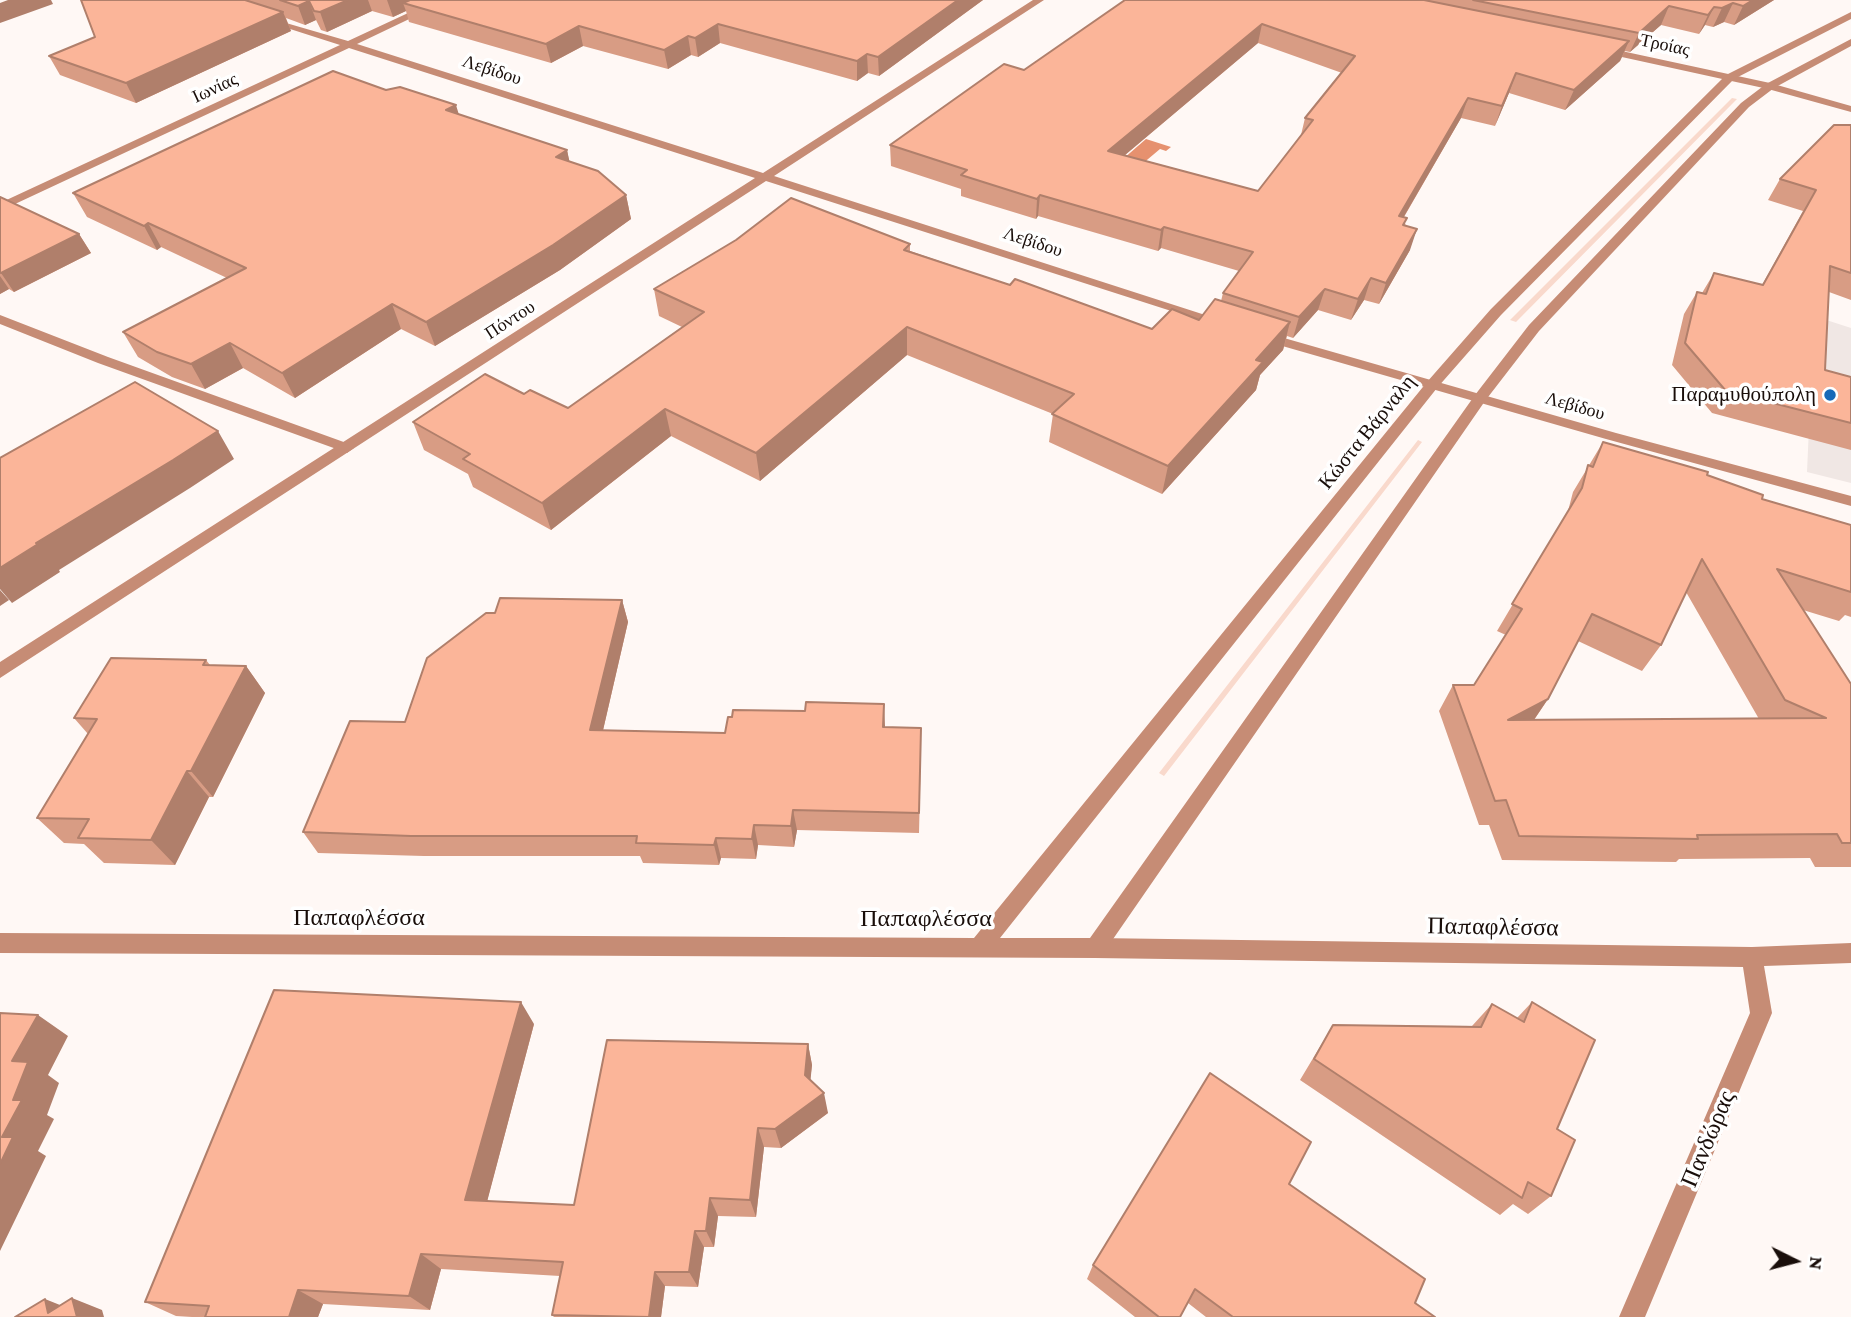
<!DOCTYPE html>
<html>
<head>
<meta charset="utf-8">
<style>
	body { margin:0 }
	#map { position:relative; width:1851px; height:1317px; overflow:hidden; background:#fff8f5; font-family:"Crimson Pro",serif }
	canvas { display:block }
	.north { position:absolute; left:1760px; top:1226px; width:70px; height:70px; -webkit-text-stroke:5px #fff; paint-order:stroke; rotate:96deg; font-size:19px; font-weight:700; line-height:28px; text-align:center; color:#190e0a }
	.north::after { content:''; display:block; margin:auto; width:24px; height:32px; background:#190e0a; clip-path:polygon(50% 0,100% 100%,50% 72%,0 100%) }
</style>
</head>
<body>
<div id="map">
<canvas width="1851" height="1317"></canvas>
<div class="north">N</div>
</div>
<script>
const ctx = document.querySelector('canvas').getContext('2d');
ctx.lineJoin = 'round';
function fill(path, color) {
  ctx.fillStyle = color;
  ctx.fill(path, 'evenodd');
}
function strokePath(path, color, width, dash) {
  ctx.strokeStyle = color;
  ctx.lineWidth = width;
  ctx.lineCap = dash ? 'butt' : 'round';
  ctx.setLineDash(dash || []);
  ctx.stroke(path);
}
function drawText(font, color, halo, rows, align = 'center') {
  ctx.font = font + ' "Crimson Pro",serif';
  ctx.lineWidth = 7;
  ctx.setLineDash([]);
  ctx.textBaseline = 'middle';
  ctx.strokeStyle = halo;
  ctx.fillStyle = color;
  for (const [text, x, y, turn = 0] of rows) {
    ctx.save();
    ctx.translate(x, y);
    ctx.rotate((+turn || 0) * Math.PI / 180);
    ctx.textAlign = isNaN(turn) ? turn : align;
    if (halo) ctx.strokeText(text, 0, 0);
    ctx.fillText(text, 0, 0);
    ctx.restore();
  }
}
const built = new Path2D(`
	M1814 316 1851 328V483L1807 472Z`);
const green = new Path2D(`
	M1732 98 1737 99 1516 322 1510 320Z
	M1418 440 1422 442 1164 776 1159 773Z`);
const water = new Path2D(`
	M1146 139 1171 147 1166 151 1160 149 1141 165 1123 159Z`);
const service = new Path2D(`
	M0 315 108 357 352 445 354 448 347 453 342 451 98 363 0 324Z`);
const minor = new Path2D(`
	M436 0H449L357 44 763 173 1033 0H1044L774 176 1230 323 1228 326H1218L766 181 0 678V662L755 178 349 48 0 211V203L340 45 262 20V16L348 41Z
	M1603 47 1770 83 1851 106V112L1768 89 1599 52V48Z
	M1263 332 1616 433 1851 496V506L1606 439 1258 339V333Z
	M1095 938 1752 947 1851 943V963L1764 966 1772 1013 1645 1317H1619L1750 1013 1743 967 1095 958 1088 955 1084 948 1088 941Z`);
const tertiary = new Path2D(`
	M1851 12V19L1734 79 1501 315 1437 388 1000 938H1090L1475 395 1529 325 1741 103 1766 84 1851 39V46L1774 88 1749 107 1539 331 1485 401 1102 955 1095 958 0 953V933L974 938 1427 382 1491 309 1726 75Z`);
const wall = new Path2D(`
	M81 0H983L879 76 868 73 857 81 720 43 698 57 691 55 668 69 583 46 551 63 409 22 406 11 393 17 372 11 327 32 321 30 316 20 305 25 286 18 291 31 136 103 60 75 49 56 95 37Z
	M1125 0H1774L1734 25 1724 22 1713 27 1705 25 1699 34 1661 25 1630 52 1625 51 1620 61 1565 110 1509 93 1495 126 1461 118 1404 217 1410 250 1379 304 1364 300 1351 320 1318 310 1293 338 1287 336 1283 350 1260 375 1256 390 1162 494 1049 442 1053 414 907 355 760 481 671 436 551 530 473 487 468 474 424 450 413 422 524 394 568 408 682 327 659 316 654 289 910 244V251L1010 285 1152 329 1199 320 1221 301 1223 293 1239 271 1161 248 1158 251 1038 216 1036 219 961 196V189L891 166 890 145 1024 70ZM1258 43 1342 73 1305 118 1301 135 1258 191 1125 155Z
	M386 90 567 150 569 161 626 195 631 219 560 270 435 346 401 329 295 398 243 368 205 389 172 377 138 357 123 332 227 278 161 247 157 250 87 217 73 193Z
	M1851 125V300L1829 292 1825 370 1851 377V450L1712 413 1672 365 1684 314 1697 292 1702 293 1714 273 1762 285 1803 211 1768 200 1780 179Z
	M0 197 79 234 91 253 14 292 9 289 0 294Z
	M1603 442 1707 475 1762 499 1851 525V617L1845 615 1839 621 1803 610 1851 684V867H1815L1810 858 1679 859 1676 862 1502 860 1489 825H1479L1439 711 1453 685H1474L1506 635 1497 631 1568 511 1573 492ZM1686 592 1759 719 1534 720 1548 699 1578 641 1642 671 1661 645Z
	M622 600 628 622 603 730 725 733 885 727 921 749 919 833 797 830 794 847 758 845 756 859 721 858 719 865 643 863 640 856H424L318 853 303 832 405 722 495 613Z
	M206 660 210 665 246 666 265 693 213 797H209L175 865 104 863 84 844 64 843 37 818 88 734 74 718Z
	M1532 1002 1557 1129 1551 1196 1528 1214 1513 1204 1500 1215 1300 1080 1333 1025 1472 1026 1492 1004 1517 1018Z
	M534 1024 487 1201 574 1205 808 1044 812 1065 810 1080 828 1113 781 1148 764 1147 756 1217 718 1216 714 1247H704L698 1287 665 1286 661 1317H554L552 1315 560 1276 441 1269 430 1310 323 1304 318 1317H192L176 1316 145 1302Z
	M1289 1184 1415 1303 1435 1317H1206L1188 1303 1180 1317H1135L1087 1279 1093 1265Z`);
const shadedWall = new Path2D(`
	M8 0H51L53 4 0 23V3Z
	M348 0H368L372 11 327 32 320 12Z
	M387 0H430L403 3 406 11 393 17Z
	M958 0H983L879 76 878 57Z
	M1753 0H1774L1734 25 1743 6Z
	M309 1 316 20 305 25 298 6Z
	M1733 3 1724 22 1713 27 1722 8Z
	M1669 6 1661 25 1630 52 1639 33Z
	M1714 7 1705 25 1699 34 1708 15Z
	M283 12 291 31 136 103 126 83Z
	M718 24 720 43 698 57 695 38Z
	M1262 24 1258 43 1106 171 1108 151Z
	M579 26 583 46 551 63 546 44Z
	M688 36 691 55 668 69 664 50Z
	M1629 41 1620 61 1565 110 1574 90Z
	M867 54 868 73 857 81V61Z
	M1516 73 1509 93 1495 126 1502 106Z
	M1468 98 1461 118 1392 237 1399 216Z
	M456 105 463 128 446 110Z
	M567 150 572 173 556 157Z
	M626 195 631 219 560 270 435 346 426 322Z
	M1040 195 1038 216 1036 219 1037 199Z
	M148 223 161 247 157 250 144 226Z
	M1164 227 1161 248 1158 251 1161 230Z
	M1417 229 1410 250 1379 304 1386 283Z
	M79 234 91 253 14 292 1 273Z
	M0 276 9 289 0 294Z
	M1371 278 1364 300 1351 320 1358 299Z
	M1325 289 1318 310 1293 338 1299 317Z
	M392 304 401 329 295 398 282 373Z
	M1290 322 1283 350 1260 375 1256 390 1162 494 1168 466 1256 360Z
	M907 327V355L760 481 756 453Z
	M230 343 243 368 205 389 191 364Z
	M665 409 671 436 551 530 542 503Z
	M218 431 234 459 190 488 59 570 60 572 12 603 0 589V568L36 543Z
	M0 590 9 600 0 606Z
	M622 600 628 622 598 752 590 730Z
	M246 666 265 693 213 797 191 771Z
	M1548 699 1531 724 1508 720Z
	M884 704 885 726 884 749 883 727Z
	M187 771 209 797 175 865 151 840Z
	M793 810 797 830 794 847 791 826Z
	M754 825 758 845 756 859 752 839Z
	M716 838 721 858 719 865 714 845Z
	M521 1002 534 1024 483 1217 465 1200Z
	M38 1015 68 1036 48 1075 59 1083 47 1115 54 1119 38 1151 46 1156 0 1251V1164L2 1137 13 1100 12 1061Z
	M808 1044 812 1065 809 1095 805 1075Z
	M824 1093 828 1113 781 1148 775 1129Z
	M758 1128 764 1147 756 1217 750 1200Z
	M710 1198 718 1216 714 1247 706 1231Z
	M695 1231 704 1247 698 1287 689 1272Z
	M421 1254 441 1269 430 1310 409 1296Z
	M655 1272 665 1286 661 1317H649Z
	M298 1290 323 1304 318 1317H289Z
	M72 1298 102 1310 104 1317H58L48 1313 45 1299 75 1311Z`);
const building = new Path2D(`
	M81 0H245L283 12 126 83 49 56 95 37Z
	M280 0H348L320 12 314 11 309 1 298 6Z
	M410 0H958L878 57 867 54 857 61 718 24 695 38 688 36 664 50 579 26 546 44 403 3Z
	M1125 0H1424L1629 41 1574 90 1516 73 1502 106 1468 98 1399 216 1407 218 1403 225 1417 229 1386 283 1371 278 1358 299 1325 289 1299 317 1223 293 1253 252 1164 227 1161 230 1040 195 1037 199 961 175 967 170 890 145 1004 64 1024 70ZM1262 24 1355 56 1305 118 1313 120 1258 191 1108 151Z
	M1473 0H1753L1743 6 1733 3 1722 8 1714 7 1708 15 1669 6 1639 33Z
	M333 71 386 90 400 87 456 105 446 110 567 150 556 157 598 171 626 195 553 245 426 322 392 304 282 373 230 343 191 364 157 352 123 332 246 268 148 223 144 226 73 193Z
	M1834 125H1851V273L1830 266 1825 370 1851 377V423L1726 391 1685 343 1697 292 1706 294 1714 273 1763 285 1816 190 1780 179Z
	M0 197 79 234 1 273 0 272Z
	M791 198 910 244 904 250 1010 285 1015 279 1152 329 1172 309 1199 320 1215 299 1290 322 1256 360 1263 362 1168 466 1052 414 1074 394 907 327 756 453 665 409 542 503 463 459 470 454 413 422 485 374 524 394 530 390 568 408 704 312 654 289 736 240Z
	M135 382 218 431 173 460 36 543 38 544 0 568V458Z
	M1603 442 1708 472 1707 475 1763 495 1762 499 1851 525V592L1777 569 1851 684V843H1842L1837 834 1697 835 1698 839 1519 836 1506 800 1495 801 1453 685H1474L1522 609 1512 604 1582 488 1588 465 1593 467ZM1702 559 1785 700 1826 718 1508 720 1548 699 1592 614 1661 645Z
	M500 598 622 600 590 730 725 733 728 717H732L733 710 805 711 806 702 884 704 883 727 921 728 919 813 793 810 791 826 754 825 752 839 716 838 714 845 636 843 637 836H411L303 832 350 721 405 722 427 658 486 613H495Z
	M111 658 206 660 203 665 246 666 191 771H187L151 840 78 838 89 819 37 818 97 719 74 718Z
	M274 990 521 1002 465 1200 574 1205 607 1040 808 1044 805 1075 824 1093 775 1129 758 1128 750 1200 710 1198 706 1231H695L689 1272H655L649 1317 552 1315 563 1262 421 1254 409 1296 298 1290 289 1317H205L209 1306 145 1302Z
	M1532 1002 1595 1040 1557 1129 1575 1140 1551 1196 1528 1182 1522 1198 1314 1059 1333 1025 1481 1027 1492 1004 1524 1022Z
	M0 1013 38 1015 12 1061 28 1062 13 1100H22L2 1137H13L0 1164Z
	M1210 1073 1311 1142 1289 1184 1425 1279 1415 1303 1435 1317H1233L1195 1289 1180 1317H1159L1093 1265Z
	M72 1298 77 1317H15L45 1299 48 1313Z`);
const markers = [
	[1830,395,7,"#1769b8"]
];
const farStreetnames = [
	["Τροίας",1665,45,12],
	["Λεβίδου",492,70,18],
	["Ιωνίας",215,88,-25],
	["Λεβίδου",1033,242,18],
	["Πόντου",510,320,-33],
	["Λεβίδου",1575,406,16]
];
const poiNames = [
	["Παραμυθούπολη",1816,395]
];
const streetNames = [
	["Κώστα Βάρναλη",1367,432,-51]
];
const nearStreetnames = [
	["Παπαφλέσσα",359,918],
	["Παπαφλέσσα",926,919],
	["Παπαφλέσσα",1493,927,1],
	["Πανδώρας",1708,1139,-67]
];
fill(built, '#f0e7e4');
fill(green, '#f9d9cc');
fill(water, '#e6916f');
fill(service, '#c68c75');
fill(minor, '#c68c75');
fill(tertiary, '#c68c75');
fill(wall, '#d89c84');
fill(shadedWall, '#b07f6b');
fill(building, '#fbb599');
strokePath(building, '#b07f6b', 2);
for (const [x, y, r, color] of markers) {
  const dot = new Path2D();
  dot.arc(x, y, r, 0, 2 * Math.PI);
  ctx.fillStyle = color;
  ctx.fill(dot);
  strokePath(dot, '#fff', 2.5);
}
drawText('18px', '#190e0a', '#fff', farStreetnames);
drawText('21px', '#190e0a', '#fff', poiNames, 'right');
drawText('21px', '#190e0a', '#fff', streetNames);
drawText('24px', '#190e0a', '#fff', nearStreetnames);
</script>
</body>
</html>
